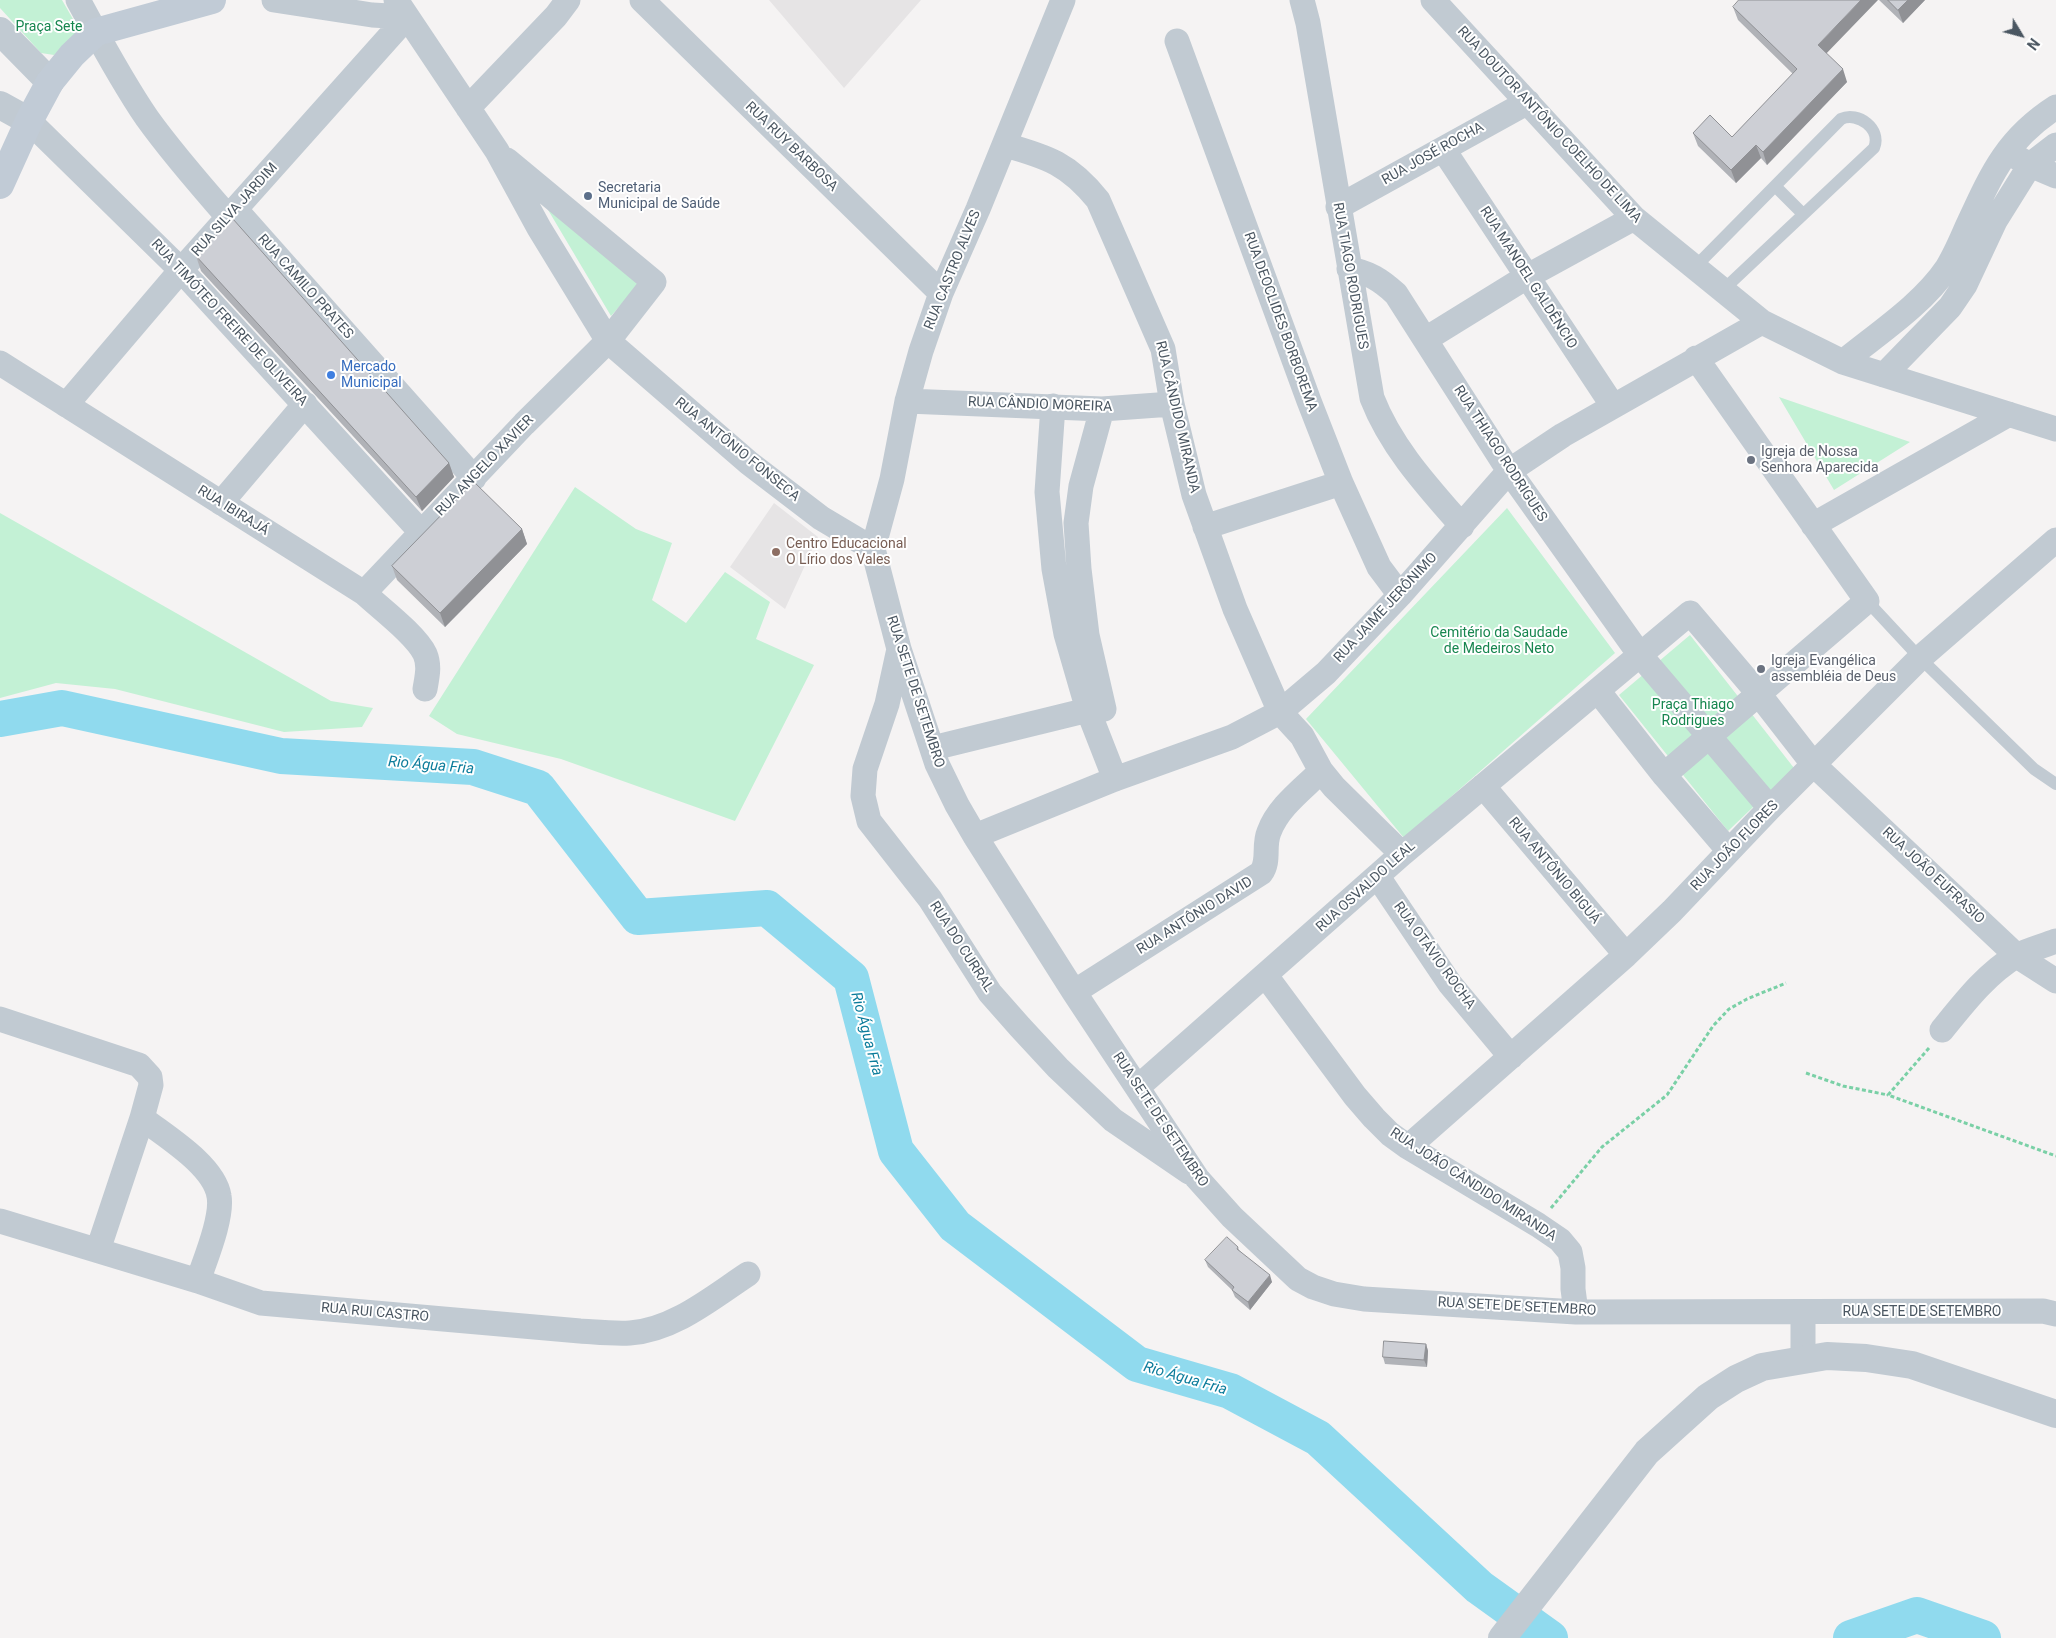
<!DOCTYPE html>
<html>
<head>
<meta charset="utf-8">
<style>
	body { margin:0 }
	#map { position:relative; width:2056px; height:1638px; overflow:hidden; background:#f5f3f3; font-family:Roboto,sans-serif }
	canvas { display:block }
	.north { position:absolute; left:1996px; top:10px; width:50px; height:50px; -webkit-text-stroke:4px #fff; paint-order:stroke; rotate:127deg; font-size:14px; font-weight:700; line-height:20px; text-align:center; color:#4a5661 }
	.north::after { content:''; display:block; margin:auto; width:18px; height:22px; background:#4a5661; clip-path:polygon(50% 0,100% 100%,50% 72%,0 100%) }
</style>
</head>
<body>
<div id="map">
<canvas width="2056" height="1638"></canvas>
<div class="north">N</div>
</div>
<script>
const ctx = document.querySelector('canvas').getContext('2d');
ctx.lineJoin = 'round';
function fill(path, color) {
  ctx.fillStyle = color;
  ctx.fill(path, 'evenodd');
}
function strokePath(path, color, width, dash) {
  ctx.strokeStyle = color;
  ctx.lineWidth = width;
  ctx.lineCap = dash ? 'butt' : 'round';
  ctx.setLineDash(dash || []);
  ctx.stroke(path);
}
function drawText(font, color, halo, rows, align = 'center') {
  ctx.font = font + ' Roboto,sans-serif';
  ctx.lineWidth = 4;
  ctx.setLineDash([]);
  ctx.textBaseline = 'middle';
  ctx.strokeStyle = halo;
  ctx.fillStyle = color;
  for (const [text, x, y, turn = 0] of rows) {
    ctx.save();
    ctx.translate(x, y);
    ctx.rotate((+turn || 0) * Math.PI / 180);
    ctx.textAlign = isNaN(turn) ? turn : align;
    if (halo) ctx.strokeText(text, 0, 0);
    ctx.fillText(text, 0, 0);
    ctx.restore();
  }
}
const education = new Path2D(`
	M769 0H921L844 88Z
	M774 503 818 537 785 609 730 567Z`);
const green = new Path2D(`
	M0 0H62L77 26 76 36 54 55 41 53 0 8Z
	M541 198 641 282 611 316Z
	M1779 397 1910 442 1834 490Z
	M575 487 636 529 672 543 652 600 686 623 725 572 770 602 756 639 814 665 735 821 561 759 457 734 429 716Z
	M1507 508 1615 653 1404 838 1306 719Z
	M0 513 331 701 373 708 362 727 284 732 115 689 56 683 0 698Z
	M1690 635 1794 768 1728 831 1619 695Z`);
const river = new Path2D(`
	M0 719 62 708 281 756 473 767 538 788 638 917 767 908 851 978 896 1151 955 1226 1137 1364 1230 1391 1318 1438 1479 1587 1550 1638
	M1851 1638 1917 1615 1983 1638`);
const path = new Path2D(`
	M1929 1048 1888 1095 2056 1156
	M1806 1073 1843 1086 1888 1095
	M1551 1208 1602 1147 1667 1095 1713 1026 1729 1009 1747 999 1786 983`);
const service = new Path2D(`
	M1775 186 1803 214
	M1695 267 1841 119C1858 111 1882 129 1874 148L1723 290
	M1867 601 1920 658 2034 769 2056 784`);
const minor = new Path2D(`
	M78 0C100 40 121 80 147 118 172 153 201 186 229 218
	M274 0 372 15 407 17
	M396 0 497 151 539 228 608 341 749 463 821 518 873 549
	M642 0 941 293
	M1063 0 978 209 941 293 921 351 907 401 892 479 873 549 899 649 937 764 957 805 975 836 1074 992 1197 1178 1232 1217 1298 1279 1313 1287 1334 1294 1364 1299 1576 1312 2043 1311 2056 1314
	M1302 0 1308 23 1372 398C1391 447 1427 486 1462 526
	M1433 0 1634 218 1762 322 1843 362 2056 429
	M1177 41 1309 401 1341 483 1379 567 1400 595
	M468 108 556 16 568 0
	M29 121 181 270 421 532
	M1005 145C1048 157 1069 164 1098 200L1163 349 1172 404 1194 495 1235 609 1280 712 1302 736 1321 771 1334 787 1402 854
	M1443 149 1613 406
	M2018 158 2030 165 2056 176
	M1338 207 1528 102
	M236 210 474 478
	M1349 269C1368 272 1381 280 1396 294L1509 471 1640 655 1770 808
	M1426 339 1528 276 1634 218
	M1843 362C1877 334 1922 305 1947 268 1955 255 1961 241 1967 227 1991 175 2006 139 2056 107
	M0 363 364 593C380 608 416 635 425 654 430 666 427 677 425 689
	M1884 375 1950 307 1965 285 1995 221 2030 165 2056 145
	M907 401 1102 409 1172 404
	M66 405 181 270 407 17
	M1053 406 1047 492 1054 569 1066 634 1088 710 1115 779
	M1102 409 1081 486 1076 523 1079 569 1087 635 1104 709
	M221 503 305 404
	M1813 525 2009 414
	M1205 527 1341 483
	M364 593 524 424 608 341 654 282 507 160
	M899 649 887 704 865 769 863 796 869 821 930 899 990 993 1020 1027 1058 1068 1113 1120 1189 1172
	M1598 691 1664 775 1729 851
	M933 748 1088 710
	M1664 775 1867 601 1696 358
	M1483 786 1626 955
	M975 836 1115 779 1232 737 1280 712 1326 673 1400 595 1509 471 1563 435 1762 322
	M1378 877 1450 984 1511 1057
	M1266 976 1355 1096 1374 1118 1390 1134 1408 1147 1538 1225 1560 1240 1570 1252 1573 1268V1289L1576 1312
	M1074 992 1261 873C1270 861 1263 846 1269 832 1278 807 1303 789 1321 771
	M0 1019 139 1065 150 1077 151 1085 142 1118 98 1250
	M1942 1030C1964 1003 1986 974 2016 956 2028 950 2043 946 2056 941
	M1138 1087 1402 854 1690 613 1758 693 1814 765 2017 956 2056 981
	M142 1118C165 1136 214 1165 219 1196 223 1217 205 1260 198 1281
	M1408 1147 1626 955 1672 911 1770 808 1920 658 2056 540
	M0 1221 198 1281 261 1303 580 1331C596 1332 614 1334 630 1333 674 1330 713 1297 748 1274
	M1803 1359V1312`);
const tertiary = new Path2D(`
	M0 31 50 82
	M0 105 29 121
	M1502 1638 1647 1452 1708 1397 1736 1379 1762 1367 1827 1356 1866 1358 1912 1365 2056 1414`);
const secondary = new Path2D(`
	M0 185 29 121 50 82 72 55 96 32 212 0`);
const wall = new Path2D(`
	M1879 0H1925L1903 23Z
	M1733 7 1826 53 1847 82 1767 165 1761 158 1736 183 1698 146 1693 133 1732 137 1793 74 1738 20Z
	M196 256 449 463 454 477 422 511 201 271Z
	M522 529 527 544 445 627 397 580 392 566Z
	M1238 1247 1239 1250 1272 1282 1250 1310 1235 1297 1232 1290 1208 1267 1205 1260Z
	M1426 1344 1428 1351 1427 1367 1385 1364 1383 1357Z`);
const shadedWall = new Path2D(`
	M1861 0H1878L1822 58 1818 45Z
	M1908 0H1925L1903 23 1898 10Z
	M1843 69 1847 82 1767 165 1763 152Z
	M1756 145 1761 158 1736 183 1731 170Z
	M449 463 454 477 422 511 416 497Z
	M522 529 527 544 445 627 440 613Z
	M1270 1275 1272 1282 1250 1310 1248 1302Z
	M1426 1344 1428 1351 1427 1367 1424 1360Z`);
const building = new Path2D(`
	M1739 0H1861L1818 45 1843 69 1763 152 1756 145 1731 170 1693 133 1710 115 1732 137 1797 69 1733 7Z
	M1888 0H1908L1898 10Z
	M233 219 449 463 416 497 196 256Z
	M474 482 522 529 440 613 392 566Z
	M1227 1237 1238 1247 1237 1249 1270 1275 1248 1302 1232 1290 1234 1287 1205 1260Z
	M1384 1341 1426 1344 1424 1360 1383 1357Z`);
const markers = [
	[588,196,5,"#5c6f8a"],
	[331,375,5,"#3f7fe0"],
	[1751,460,5,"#6b7280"],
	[776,552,5,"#8d6e63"],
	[1761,669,5,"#6b7280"]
];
const parkNames = [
	["Praça Sete",49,27],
	["Cemitério da Saudade",1499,633],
	["de Medeiros Neto",1499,649],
	["Praça Thiago",1693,705],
	["Rodrigues",1693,721]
];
const streetNames = [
	["RUA DOUTOR ANTÔNIO COELHO DE LIMA",1549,125,47],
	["RUA RUY BARBOSA",791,147,44],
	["RUA JOSÉ ROCHA",1433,154,-29],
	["RUA SILVA JARDIM",235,210,-48],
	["RUA CASTRO ALVES",953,270,-68],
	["RUA TIAGO RODRIGUES",1350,276,80],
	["RUA MANOEL GALDÊNCIO",1528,278,57],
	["RUA CAMILO PRATES",305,287,48],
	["RUA DEOCLIDES BORBOREMA",1280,322,70],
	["RUA TIMÓTEO FREIRE DE OLIVEIRA",229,323,47],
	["RUA CÂNDIO MOREIRA",1040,405,2],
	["RUA CÂNDIDO MIRANDA",1177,417,77],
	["RUA ANTÔNIO FONSECA",737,450,39],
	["RUA THIAGO RODRIGUES",1500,454,57],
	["RUA ANGELO XAVIER",485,466,-46],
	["RUA IBIRAJÁ",233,511,32],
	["RUA JAIME JERÔNIMO",1386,608,-47],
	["RUA SETE DE SETEMBRO",915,692,72],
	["RUA JOÃO FLORES",1735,846,-46],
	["RUA ANTÔNIO BIGUÁ",1554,871,50],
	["RUA JOÃO EUFRASIO",1933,876,43],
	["RUA OSVALDO LEAL",1366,887,-42],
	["RUA ANTÔNIO DAVID",1195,916,-32],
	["RUA DO CURRAL",961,947,57],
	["RUA OTÁVIO ROCHA",1434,956,54],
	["RUA SETE DE SETEMBRO",1160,1120,56],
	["RUA JOÃO CÂNDIDO MIRANDA",1473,1185,33],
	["RUA SETE DE SETEMBRO",1517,1307,3],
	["RUA SETE DE SETEMBRO",1922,1312],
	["RUA RUI CASTRO",375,1313,5]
];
const serviceNames = [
	["Secretaria",598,188],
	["Municipal de Saúde",598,204]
];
const shopNames = [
	["Mercado",341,367],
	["Municipal",341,383]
];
const worshipNames = [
	["Igreja de Nossa",1761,452],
	["Senhora Aparecida",1761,468],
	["Igreja Evangélica",1771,661],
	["assembléia de Deus",1771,677]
];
const educationNames = [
	["Centro Educacional",786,544],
	["O Lírio dos Vales",786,560]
];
const waterNames = [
	["Rio Água Fria",431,766,5],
	["Rio Água Fria",866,1034,75],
	["Rio Água Fria",1185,1379,16]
];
fill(education, '#e6e4e5');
fill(green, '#c3f1d5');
strokePath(river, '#90daee', 36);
strokePath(path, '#7ad0a6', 3, [4, 2.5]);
strokePath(service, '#c1cad2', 12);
strokePath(minor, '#c1cad2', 25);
strokePath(tertiary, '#c1cad2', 28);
strokePath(secondary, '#c1cbd6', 28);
fill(wall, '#b0b2b7');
fill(shadedWall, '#909195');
fill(building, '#cdcfd5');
strokePath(building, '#909195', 1);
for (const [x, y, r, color] of markers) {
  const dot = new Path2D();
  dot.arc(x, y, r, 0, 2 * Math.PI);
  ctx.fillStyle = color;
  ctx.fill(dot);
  strokePath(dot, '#fff', 2);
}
drawText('14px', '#17864f', '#fff', parkNames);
drawText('14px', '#4a5661', '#fff', streetNames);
drawText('14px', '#4e5e75', '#fff', serviceNames, 'left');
drawText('14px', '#366cbe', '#fff', shopNames, 'left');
drawText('14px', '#5b616d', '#fff', worshipNames, 'left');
drawText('14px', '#785e54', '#fff', educationNames, 'left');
drawText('italic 15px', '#0c7c9b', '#fff', waterNames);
</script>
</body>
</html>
